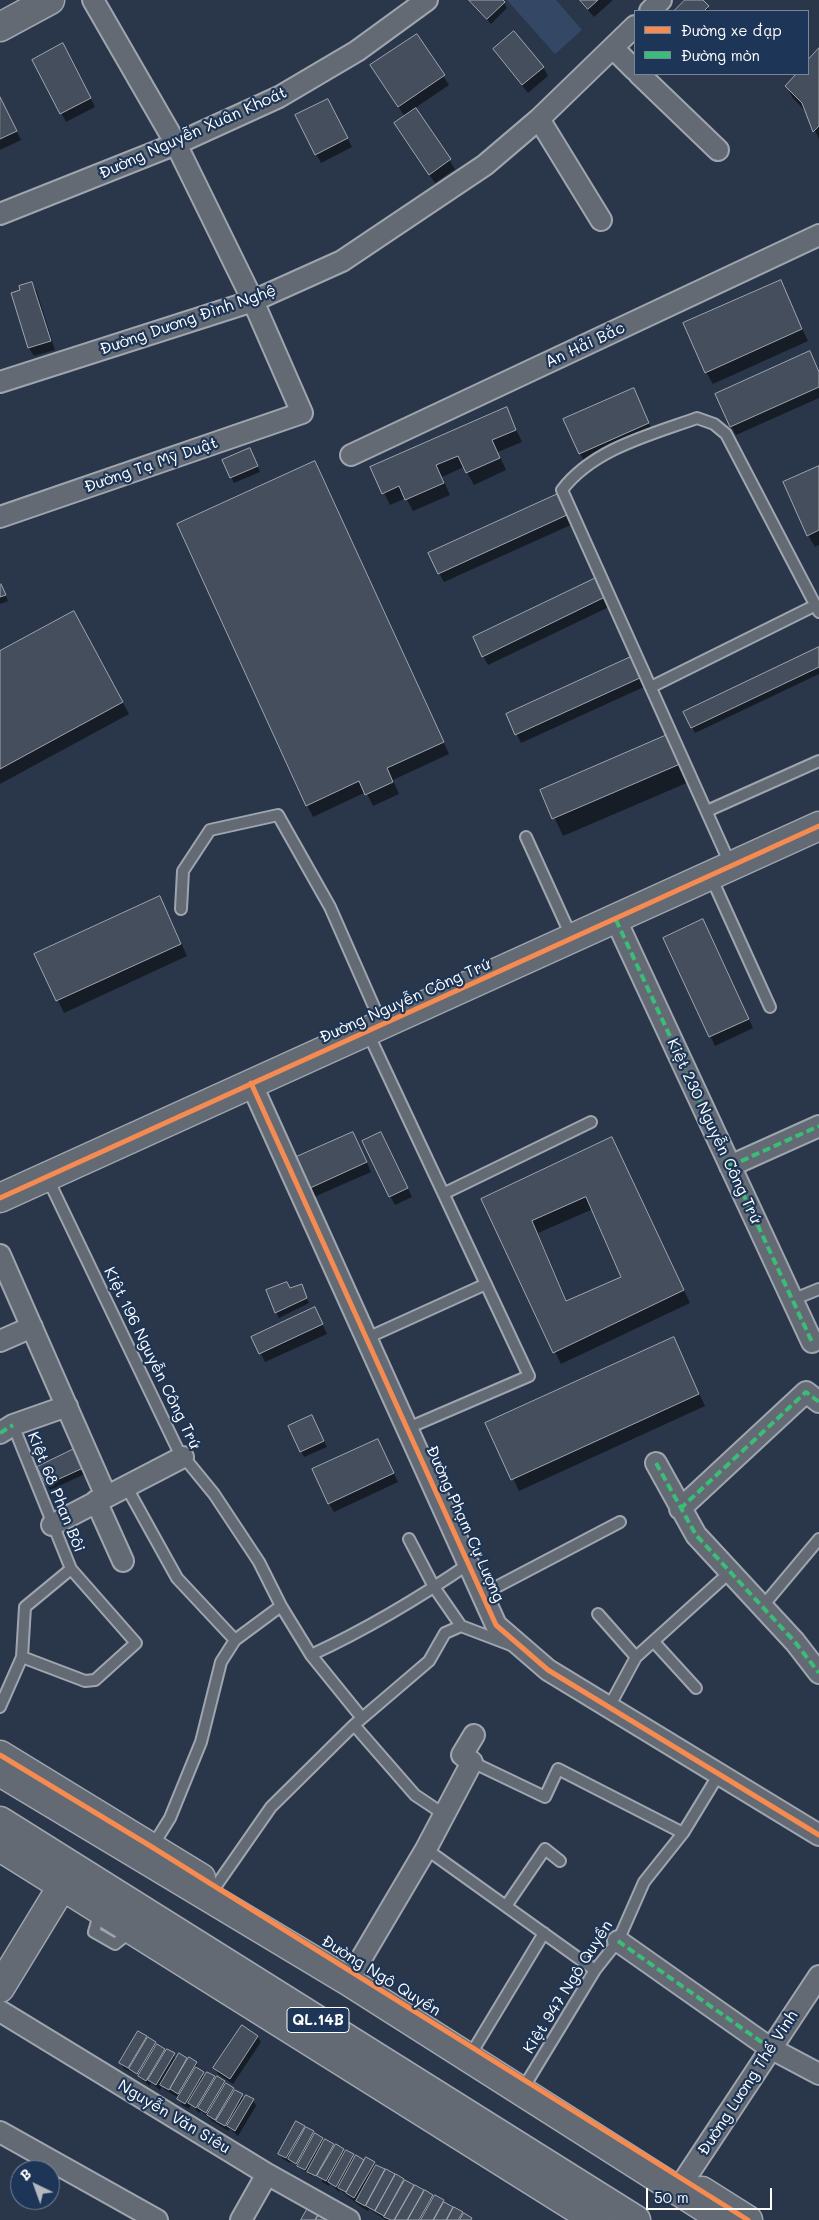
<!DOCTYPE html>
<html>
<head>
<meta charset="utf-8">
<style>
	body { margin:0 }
	#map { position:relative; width:819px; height:2220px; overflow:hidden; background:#2a374a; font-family:Mali,sans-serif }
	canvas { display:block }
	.legend { position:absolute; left:634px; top:10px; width:175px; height:65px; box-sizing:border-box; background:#1d3557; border:1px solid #77869a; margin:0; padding:6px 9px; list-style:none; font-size:15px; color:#fff }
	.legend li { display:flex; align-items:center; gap:10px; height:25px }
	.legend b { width:25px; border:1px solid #77869a }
	.north { position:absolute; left:10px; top:2160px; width:50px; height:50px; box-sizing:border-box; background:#1d3557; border:1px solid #77869a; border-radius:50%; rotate:318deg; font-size:14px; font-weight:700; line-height:20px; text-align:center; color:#fff }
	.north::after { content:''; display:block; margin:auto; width:18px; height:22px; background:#b4b9c0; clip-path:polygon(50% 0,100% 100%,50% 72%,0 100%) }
	.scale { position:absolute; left:646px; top:2188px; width:126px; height:22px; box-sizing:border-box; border:2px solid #fff; border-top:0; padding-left:6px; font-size:15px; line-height:18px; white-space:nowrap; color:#fff; -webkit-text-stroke:4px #1d3557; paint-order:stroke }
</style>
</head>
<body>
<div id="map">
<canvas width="819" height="2220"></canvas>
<ul class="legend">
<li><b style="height:6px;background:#f68b52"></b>Đường xe đạp</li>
<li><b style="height:6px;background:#3abd76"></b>Đường mòn</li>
</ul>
<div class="north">B</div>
<div class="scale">50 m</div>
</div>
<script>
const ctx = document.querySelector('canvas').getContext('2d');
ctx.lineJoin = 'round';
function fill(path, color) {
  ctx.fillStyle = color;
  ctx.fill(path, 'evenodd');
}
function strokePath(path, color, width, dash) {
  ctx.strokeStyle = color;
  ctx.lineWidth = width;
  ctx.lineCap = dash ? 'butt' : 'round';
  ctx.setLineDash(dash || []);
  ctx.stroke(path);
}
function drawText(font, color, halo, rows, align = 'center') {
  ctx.font = font + ' Mali,sans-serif';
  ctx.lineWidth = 4.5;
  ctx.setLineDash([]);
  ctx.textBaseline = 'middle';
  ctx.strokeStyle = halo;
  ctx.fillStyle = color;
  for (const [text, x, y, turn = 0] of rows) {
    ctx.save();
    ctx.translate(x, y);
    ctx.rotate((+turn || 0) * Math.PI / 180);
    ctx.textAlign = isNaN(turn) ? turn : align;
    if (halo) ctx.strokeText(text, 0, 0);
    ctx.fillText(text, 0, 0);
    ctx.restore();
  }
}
const green = new Path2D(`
	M507 0H556L582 30 555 54Z`);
const shadow = new Path2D(`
	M469 0H502L507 8 491 24Z
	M579 0H613L594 17Z
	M686 0H701L710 11H675Z
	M417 35 449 85 415 108 455 169 435 183 400 132 405 117 377 74Z
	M494 50 543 67 548 76 528 93Z
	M819 50V139L806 112 793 98 786 86 797 74H808V62Z
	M68 54 95 107 66 122 34 60Z
	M0 98 21 140 0 150Z
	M333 109 352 147 321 163 316 154Z
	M780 282 808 341 713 384 706 372Z
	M32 283 37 292 55 350 34 356 29 348 22 291Z
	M819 372V398L736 435 731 426Z
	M634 390 653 432 585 462 580 454Z
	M506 408 522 442 498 452 506 470 474 485 464 467 442 477 450 495 413 511 406 498 390 505 372 468Z
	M253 455 260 472 234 483 231 477Z
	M315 462 449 754 393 780 399 794 373 806 366 792 313 817 307 805Z
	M819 467V545L815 547 808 535Z
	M559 495 573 524 444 582 439 573Z
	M598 579 611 606 488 665 483 656Z
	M0 582 8 601 0 604Z
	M80 624 129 714 0 784V652Z
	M819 650V674L695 733 685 712Z
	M632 657 646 686 521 743 507 715Z
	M667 737 689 782 563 836 542 791Z
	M166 909 187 956 64 1013 36 955Z
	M703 920 753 1028 715 1046 664 938Z
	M358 1142 371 1172 314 1197 309 1188Z
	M386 1142 412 1197 395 1205 390 1196Z
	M618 1150 690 1303 561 1364 482 1200ZM593 1209 622 1278 567 1302 538 1233Z
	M301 1285 309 1303 279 1318 276 1312Z
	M315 1309 327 1334 265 1362 253 1337Z
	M673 1338 705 1406 519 1491 487 1423Z
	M315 1422 327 1447 304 1457 289 1426Z
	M382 1449 398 1482 334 1512 329 1503Z
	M77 1457 85 1474 50 1490 38 1468Z
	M257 2036 261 2042 233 2084 218 2074 215 2068Z
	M146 2037 166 2053 168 2050 177 2059 186 2058 188 2061 196 2063 199 2070 205 2077H214L216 2080 224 2082 245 2099 253 2100 256 2106 238 2136 230 2129 228 2131 212 2121 201 2111 199 2113 191 2105 189 2109 182 2105 179 2098 165 2090 162 2086 160 2090 151 2083 150 2086 132 2072 124 2069 121 2063ZM133 2070 143 2076 142 2078 133 2073Z
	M304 2127 322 2139 325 2143 343 2150 355 2159 374 2163 376 2167 414 2189 433 2196 434 2199 443 2201 472 2220H386L369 2209 368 2211 361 2207 340 2190 339 2192 330 2184 329 2186 322 2182V2178L312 2173V2176L319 2181 291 2162 290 2163 283 2159 279 2154Z`);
const building = new Path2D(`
	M469 0H503L505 2 487 19Z
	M580 0H598L588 9Z
	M685 0H703L709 6 704 11H674Z
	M514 31 544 67 522 85 493 49Z
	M417 34 445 75 398 107 370 65Z
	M63 43 91 98 60 114 32 60Z
	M819 48V126L813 132 802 103 785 86 796 74H808V60Z
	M0 97 17 131 0 139Z
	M328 99 348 138 315 155 295 115Z
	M416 108 451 159 429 175 394 123Z
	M781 280 802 329 705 373 683 323Z
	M32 282 51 341 28 348 11 293 20 290 19 286Z
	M810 351 819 372V387L730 427 715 394Z
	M634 388 649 423 579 454 563 419Z
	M507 407 516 430 492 440 500 458 466 473 458 456 436 465 444 483 405 500 399 486 382 494 370 467Z
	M250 448 258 466 230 478 222 460Z
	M315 461 444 742 387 768 393 782 365 795 359 781 306 806 177 524Z
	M819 466V530L807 536 783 482Z
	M560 493 569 514 438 574 428 553Z
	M598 577 607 596 482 657 473 637Z
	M1 584 6 595 0 597V585Z
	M74 611 123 702 0 769V651Z
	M819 647V667L691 728 683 712Z
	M633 656 642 677 515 735 506 714Z
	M667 735 680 764 552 819 540 790Z
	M160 896 181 944 56 1001 34 954Z
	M703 919 749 1019 709 1037 663 938Z
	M353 1132 367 1162 308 1189 294 1158Z
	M381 1132 408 1188 389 1197 362 1141Z
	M612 1137 684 1290 553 1353 481 1199ZM586 1197 621 1277 566 1301 532 1221Z
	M287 1282 290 1288 302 1284 307 1298 275 1313 266 1290Z
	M315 1307 323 1324 259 1354 251 1337Z
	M674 1337 699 1394 511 1480 485 1423Z
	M312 1415 324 1441 300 1452 288 1426Z
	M378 1439 394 1473 328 1504 312 1469Z
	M74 1449 83 1468 46 1485 37 1467Z
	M242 2025 258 2036 230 2079 213 2068Z
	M138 2031 147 2036 128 2068 119 2063Z
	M148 2037 156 2042 137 2074 129 2069Z
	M157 2044 165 2049 146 2081 138 2076Z
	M167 2049 175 2053 156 2085 148 2080Z
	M179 2053 187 2058 169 2090 160 2085Z
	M189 2057 197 2062 178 2094 170 2089Z
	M196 2067 204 2072 185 2104 177 2099Z
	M207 2072 215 2076 196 2108 188 2103Z
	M217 2076 225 2081 206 2113 198 2108Z
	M226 2083 234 2088 215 2120 207 2115Z
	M235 2090 243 2094 225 2126 216 2121Z
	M246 2095 254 2099 235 2131 227 2126Z
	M296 2121 305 2126 286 2158 278 2154Z
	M306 2127 314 2131 296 2164 288 2159Z
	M315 2133 323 2138 305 2170 297 2166Z
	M325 2139 334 2144 316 2176 307 2172Z
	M336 2144 344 2149 326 2181 317 2176Z
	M346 2150 354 2154 336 2187 328 2182Z
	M356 2155 364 2160 346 2192 338 2188Z
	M366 2157 375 2162 354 2198 346 2193Z
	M376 2165 385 2169 365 2206 356 2201Z
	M386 2169 395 2174 375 2211 366 2206Z
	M396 2174 404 2179 384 2216 375 2211Z
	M405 2180 414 2185 394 2220H391L384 2217Z
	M415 2185 424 2190 407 2220H395Z
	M425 2190 433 2195 419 2220H408Z
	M435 2195 444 2200 433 2220H421Z
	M444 2202 453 2207 446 2220H434Z
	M309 2206 319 2212 315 2220H301Z
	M454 2207 463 2212 458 2220H447Z
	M321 2211 329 2220H316Z
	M464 2213 472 2218 471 2220H460Z`);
const lane = new Path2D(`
	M651 687 816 605
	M707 811 819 761
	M526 837 572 938
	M731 866 562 490C593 449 650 435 697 418L714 424 726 434 819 612
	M711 877 770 1007
	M181 909 183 871 210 830 278 815 330 907 382 1025
	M368 1033 529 1376 408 1428
	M47 1177 178 1450 214 1494 259 1562 281 1606 311 1655 362 1718
	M445 1193 591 1122
	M792 1300 819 1289
	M367 1338 486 1284
	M126 1486 177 1578 235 1640
	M409 1539 434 1587 461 1626
	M483 1594 620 1522
	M762 1607 819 1539
	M598 1614 636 1657
	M461 1626 511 1645
	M654 1642 696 1688
	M311 1655C367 1629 419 1598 470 1563
	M22 1657 25 1607 71 1569
	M0 1707 22 1657 85 1681 95 1680 136 1643 71 1569 13 1425
	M609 1707 636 1657 729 1573
	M354 1725 415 1795 445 1815
	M472 1762 545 1797 558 1769 683 1833
	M152 1847 170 1818 201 1742 221 1662 235 1640 281 1606
	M426 1849 595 1970
	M209 1896 271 1807 354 1725 429 1661 445 1633 461 1626
	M506 1906 545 1849 560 1861
	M100 1911 94 1932 115 1944 130 1932
	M474 2049 544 1933
	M527 2082 595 1970 618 1941 644 1882 683 1833 719 1774`);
const street = new Path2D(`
	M650 11 661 0
	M613 48 635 70
	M639 74 718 150
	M539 119 601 220
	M0 214 176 144 279 97 357 51 427 0
	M0 382 253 301 342 261 485 165 539 119 635 26
	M351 455 819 235
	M0 517 302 413 253 301 176 144 93 0
	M616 920 812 1342
	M251 1083 496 1625 548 1670 819 1835
	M730 1166 819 1126
	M0 1255 106 1496
	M0 1341 32 1327
	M0 1433 13 1425 67 1406
	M656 1463 696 1535 795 1642 819 1673
	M96 1501 123 1561
	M680 1509 806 1392 819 1402
	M52 1525 183 1457
	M618 1941 770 2048 819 2074
	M348 1981 426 1849 472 1762 462 1755 474 1735
	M0 2011 267 2174 349 2220
	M0 2132 157 2220
	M677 2191 819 1976
	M241 2220 267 2174`);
const secondary = new Path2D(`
	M0 27 50 0
	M0 1198 819 826
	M0 1755 201 1878
	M0 1847 595 2220
	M0 1988 72 1870
	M702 2191 748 2220`);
const highway = new Path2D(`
	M0 1772 348 1981 724 2220
	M0 1821 636 2220`);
const quiet = new Path2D(`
	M616 920 812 1342
	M730 1166 819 1126
	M0 1433 13 1425
	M656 1463 696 1535 795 1642 819 1673
	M680 1509 806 1392 819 1402
	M618 1941 770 2048`);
const cycleway = new Path2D(`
	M251 1083 496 1625 548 1670 819 1835
	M0 1198 819 826
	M0 1755 152 1847 748 2220`);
const shields = [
	[318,2020,62]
];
const shieldNames = [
	["QL.14B",318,2020]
];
const streetNames = [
	["Đường Nguyễn Xuân Khoát",193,133,-24],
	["Đường Dương Đình Nghệ",188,320,-19],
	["An Hải Bắc",585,345,-25],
	["Đường Tạ Mỹ Duật",151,465,-19],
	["Đường Nguyễn Công Trứ",405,1001,-24],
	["Kiệt 230 Nguyễn Công Trứ",714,1131,65],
	["Kiệt 196 Nguyễn Công Trứ",152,1358,64],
	["Kiệt 68 Phan Bôi",56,1492,68],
	["Đường Phạm Cự Lượng",465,1524,66],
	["Đường Ngô Quyền",381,1976,32],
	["Kiệt 947 Ngô Quyền",568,1987,-58],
	["Đường Lương Thế Vinh",748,2083,-57],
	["Nguyễn Văn Siêu",174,2117,31]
];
fill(green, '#344865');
fill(shadow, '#0007');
fill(building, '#444e5c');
strokePath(building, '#9fa5ae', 1);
strokePath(lane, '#9fa5ae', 14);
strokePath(street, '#9fa5ae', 24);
strokePath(secondary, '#9fa5ae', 31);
strokePath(highway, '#9fa5ae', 31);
strokePath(lane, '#636a74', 10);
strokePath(street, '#636a74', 20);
strokePath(secondary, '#636a74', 28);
strokePath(highway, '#636a74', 28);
strokePath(quiet, '#3abd76', 4, [8, 4]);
strokePath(cycleway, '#f68b52', 5);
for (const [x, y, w] of shields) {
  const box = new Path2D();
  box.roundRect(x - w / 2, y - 12.5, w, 25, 4);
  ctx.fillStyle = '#1d3557';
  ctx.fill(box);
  strokePath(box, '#fff', 1);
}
drawText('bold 15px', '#fff', null, shieldNames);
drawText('16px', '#fff', '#1d3557', streetNames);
</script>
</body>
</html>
